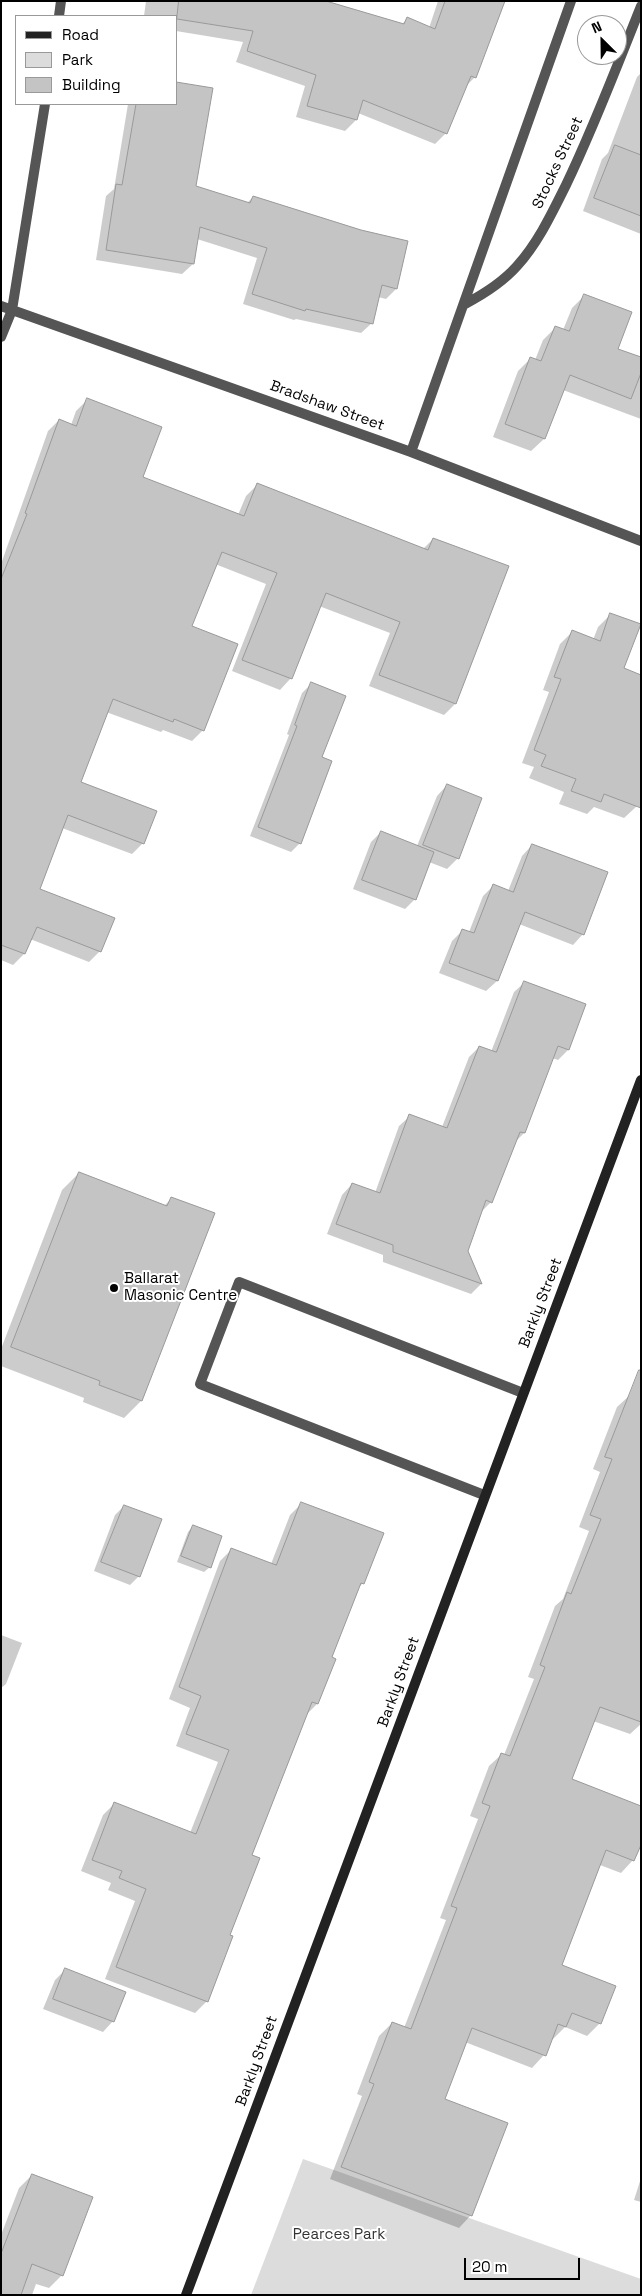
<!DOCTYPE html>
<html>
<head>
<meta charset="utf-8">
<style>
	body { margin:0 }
	#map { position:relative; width:642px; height:2296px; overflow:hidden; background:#fff; font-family:"Space Grotesk",sans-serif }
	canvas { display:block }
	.frame { position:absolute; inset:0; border:2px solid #000; pointer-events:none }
	.legend { position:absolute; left:15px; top:15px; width:162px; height:90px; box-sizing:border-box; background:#fff; border:1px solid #999; margin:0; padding:6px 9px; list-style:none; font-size:15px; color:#000 }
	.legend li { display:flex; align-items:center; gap:10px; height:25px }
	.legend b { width:25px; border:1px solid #999 }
	.north { position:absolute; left:577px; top:15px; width:50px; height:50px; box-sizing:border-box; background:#fff; border:1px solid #999; border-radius:50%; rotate:337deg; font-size:14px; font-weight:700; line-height:20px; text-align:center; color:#000 }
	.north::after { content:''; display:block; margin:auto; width:18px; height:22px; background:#000; clip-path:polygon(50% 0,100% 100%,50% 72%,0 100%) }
	.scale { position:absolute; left:464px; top:2258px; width:116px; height:22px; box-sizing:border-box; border:2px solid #000; border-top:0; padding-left:6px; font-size:15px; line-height:18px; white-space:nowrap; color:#000; -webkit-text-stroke:4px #fff; paint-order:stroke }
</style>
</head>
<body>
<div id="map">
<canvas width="642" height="2296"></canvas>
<div class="frame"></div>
<ul class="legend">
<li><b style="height:6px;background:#222"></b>Road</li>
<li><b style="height:14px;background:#dcdcdc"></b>Park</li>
<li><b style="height:14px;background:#c4c4c4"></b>Building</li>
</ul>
<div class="north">N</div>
<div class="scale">20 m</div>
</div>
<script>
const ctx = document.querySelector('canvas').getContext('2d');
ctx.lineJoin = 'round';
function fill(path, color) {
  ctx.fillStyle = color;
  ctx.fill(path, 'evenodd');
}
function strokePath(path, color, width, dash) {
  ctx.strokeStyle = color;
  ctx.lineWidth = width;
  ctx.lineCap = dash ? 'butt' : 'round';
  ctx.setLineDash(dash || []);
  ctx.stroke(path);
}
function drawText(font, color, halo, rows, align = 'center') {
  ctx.font = font + ' "Space Grotesk",sans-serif';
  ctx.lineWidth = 4;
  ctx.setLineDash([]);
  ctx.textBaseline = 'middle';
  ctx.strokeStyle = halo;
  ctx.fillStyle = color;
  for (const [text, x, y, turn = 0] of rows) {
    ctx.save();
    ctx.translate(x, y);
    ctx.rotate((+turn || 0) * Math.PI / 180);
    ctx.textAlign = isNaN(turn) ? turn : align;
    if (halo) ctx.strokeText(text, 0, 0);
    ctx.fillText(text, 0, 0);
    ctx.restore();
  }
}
const green = new Path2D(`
	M303 2159 641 2279V2295H251Z`);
const shadow = new Path2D(`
	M146 1H321L402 24 407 19 429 28 438 1H504L475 77 466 86 446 133 435 144 358 113 356 120 345 131 296 117 305 86 236 62 243 42 176 31V16H144Z
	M641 73V234L583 211 602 159 608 153 637 77Z
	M128 104H176L194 187 247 203 253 197 396 289 386 299 378 297 372 323 361 333 296 319 294 320 243 304 257 258 197 239 193 264 182 274 96 260 106 196 114 189Z
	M585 295 617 350 641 358V419L563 390 544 439 531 451 493 437 518 371 531 358 535 360 543 340 556 327 563 330 572 308Z
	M87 400 141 478 238 515 246 496 257 485 423 549 433 539 508 567 455 704 444 715 369 686 390 633 319 606 291 678 280 690 232 671 266 584 215 564 190 626 203 730 192 741 163 730 161 732 106 712 79 783 143 843 132 854 62 828 38 890 100 951 89 962 30 939 24 954 13 965 1 960V564L48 431 59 420 71 425 76 411Z
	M611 614 637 806 624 818 594 807 587 814 559 804 564 792 529 778 534 767 522 763 549 692 543 690 560 644 573 631 593 640 598 627Z
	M311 684 321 758 300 843 291 852 250 836 289 735 287 734 302 693Z
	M447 785 458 858 447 869 429 862 415 899 405 909 353 889 371 842 381 832 417 846 437 796Z
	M532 845 583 934 573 945 519 924 497 981 486 991 439 973 452 941 463 930 469 932 483 896 494 885 508 891 522 856Z
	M525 982 585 1005 568 1050 558 1060 552 1058 524 1133 515 1142 491 1202 481 1212 466 1251 481 1284 471 1294 383 1262V1255L327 1234 342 1195 352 1184 375 1193 399 1126 410 1116 442 1127 469 1057 479 1047 491 1052 514 992Z
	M79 1173 164 1206 172 1198 213 1214 141 1401 124 1418 83 1402 84 1398 1 1366V1349L62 1190Z
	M641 1374V1724L630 1734 593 1721 570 1780 633 1860 621 1873 600 1865 561 1966 600 2023 587 2036 565 2027 553 2039 551 2038 544 2055 532 2068 465 2042 443 2100 471 2215 459 2228 330 2179 362 2096 357 2094 379 2036 392 2023 404 2028 446 1920 440 1918 478 1819 470 1816 489 1766 502 1754 504 1755 534 1679 528 1677 555 1606 563 1599 589 1531 579 1527 600 1472 593 1469 617 1407 630 1395Z
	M302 1503 363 1583 356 1590 330 1657 317 1704 306 1715 251 1856 229 1936 207 2001 195 2013 105 1979 135 1901 108 1890 111 1883 81 1871 103 1815 114 1804 190 1833 218 1762 176 1746 190 1708 169 1699 220 1561 232 1549 271 1564 290 1515Z
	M124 1506 139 1576 130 1585 94 1571 115 1515Z
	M193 1526 210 1567 204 1572 177 1562 188 1532Z
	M1 1635 22 1643 6 1684 1 1688Z
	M65 1970 113 2021 103 2032 43 2009 55 1980Z
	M32 2175 62 2275 49 2288 36 2284 32 2295H1V2235L19 2188Z
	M641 2178V2202L634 2200Z`);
const building = new Path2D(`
	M179 1H326L404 24 407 17 435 29 445 1H505L476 78 471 76 447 134 363 100 357 120 307 106 316 75 247 51 253 31 177 19Z
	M176 82 213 88 196 186 250 203 253 196 361 230 408 241 397 289 382 285 373 324 306 309 305 311 252 294 267 248 200 227 194 264 106 250 116 184 122 185 136 104H176Z
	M615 145 641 155V216L594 198Z
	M584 294 632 312 618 349 641 357V373L631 399 570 375 545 439 505 424 530 357 541 361 555 326 569 331Z
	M87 398 162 427 143 477 244 516 257 483 428 550 433 538 509 566 456 704 379 675 400 622 326 593 292 679 242 660 277 573 222 552 192 626 238 644 204 731 174 719 173 722 113 699 81 782 157 811 144 844 68 815 40 889 115 918 101 952 37 927 25 954 1 945V579L27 514 25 513 59 419 76 426Z
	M610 613 641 624 624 668 641 675V808L604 794 601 802 571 791 576 779 541 766 546 755 534 750 561 679 554 677 572 630 600 641Z
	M311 682 346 696 322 757 332 761 301 844 258 827 297 726 295 725Z
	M447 784 482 798 459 859 423 845Z
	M381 831 434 852 416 900 362 880Z
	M532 844 608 872 584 935 525 912 498 981 449 963 462 929 474 933 493 884 513 892Z
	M524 981 586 1004 569 1050 558 1046 525 1133 520 1132 492 1203 486 1200 468 1251 482 1284 393 1252V1245L336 1224 352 1183 380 1193 409 1114 447 1128 479 1046 496 1052Z
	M79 1172 167 1206 171 1197 215 1213 142 1401 99 1385 100 1381 11 1347Z
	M639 1370H641V1722L600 1707 572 1779 641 1806V1845L634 1861 606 1850 562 1965 616 1986 601 2024 572 2013 566 2027 558 2024 546 2056 472 2028 445 2099 508 2123 472 2216 341 2167 374 2084 369 2082 392 2022 411 2029 457 1908 451 1906 490 1806 482 1803 501 1753 510 1756 545 1667 540 1665 567 1592 571 1594 601 1519 590 1515 612 1459 605 1457Z
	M301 1502 384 1533 364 1584 361 1583 332 1657 336 1659 318 1704 312 1702 252 1855 260 1858 230 1935 233 1936 208 2002 116 1967 146 1889 119 1878 122 1871 92 1860 114 1802 196 1834 229 1750 186 1734 201 1696 179 1687 231 1548 276 1565Z
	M124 1505 162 1519 140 1577 101 1562Z
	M193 1525 222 1536 211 1568 181 1556Z
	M65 1968 126 1992 114 2022 53 1999Z
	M32 2174 93 2197 63 2276 32 2264 21 2295H1V2254Z`);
const service = new Path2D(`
	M484 1495 200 1384 239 1282 523 1393`);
const minor = new Path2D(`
	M59 16 61 1
	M465 304C484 294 502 283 517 266 538 243 552 213 566 185 594 127 617 66 641 6
	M1 306 411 452 641 541
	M1 337 12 310 45 104
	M411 452 571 1`);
const secondary = new Path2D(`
	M186 2295 641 1080`);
const markers = [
	[114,1288,5,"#000"]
];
const streetNames = [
	["Stocks Street",558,163,-65],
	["Bradshaw Street",327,406,20],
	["Barkly Street",541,1303,-69],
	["Barkly Street",399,1682,-70],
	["Barkly Street",257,2061,-70]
];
const poiNames = [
	["Ballarat",124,1279],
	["Masonic Centre",124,1296]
];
const parkNames = [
	["Pearces Park",339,2235]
];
fill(green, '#dcdcdc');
fill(shadow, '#0003');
fill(building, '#c4c4c4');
strokePath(building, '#999', 1);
strokePath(service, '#555', 10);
strokePath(minor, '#555', 10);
strokePath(secondary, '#222', 10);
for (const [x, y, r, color] of markers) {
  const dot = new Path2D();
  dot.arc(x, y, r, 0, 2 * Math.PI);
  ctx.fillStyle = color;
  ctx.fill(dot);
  strokePath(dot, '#fff', 2);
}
drawText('15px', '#000', '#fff', streetNames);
drawText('15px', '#000', '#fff', poiNames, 'left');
drawText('15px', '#333', '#fff', parkNames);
</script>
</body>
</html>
